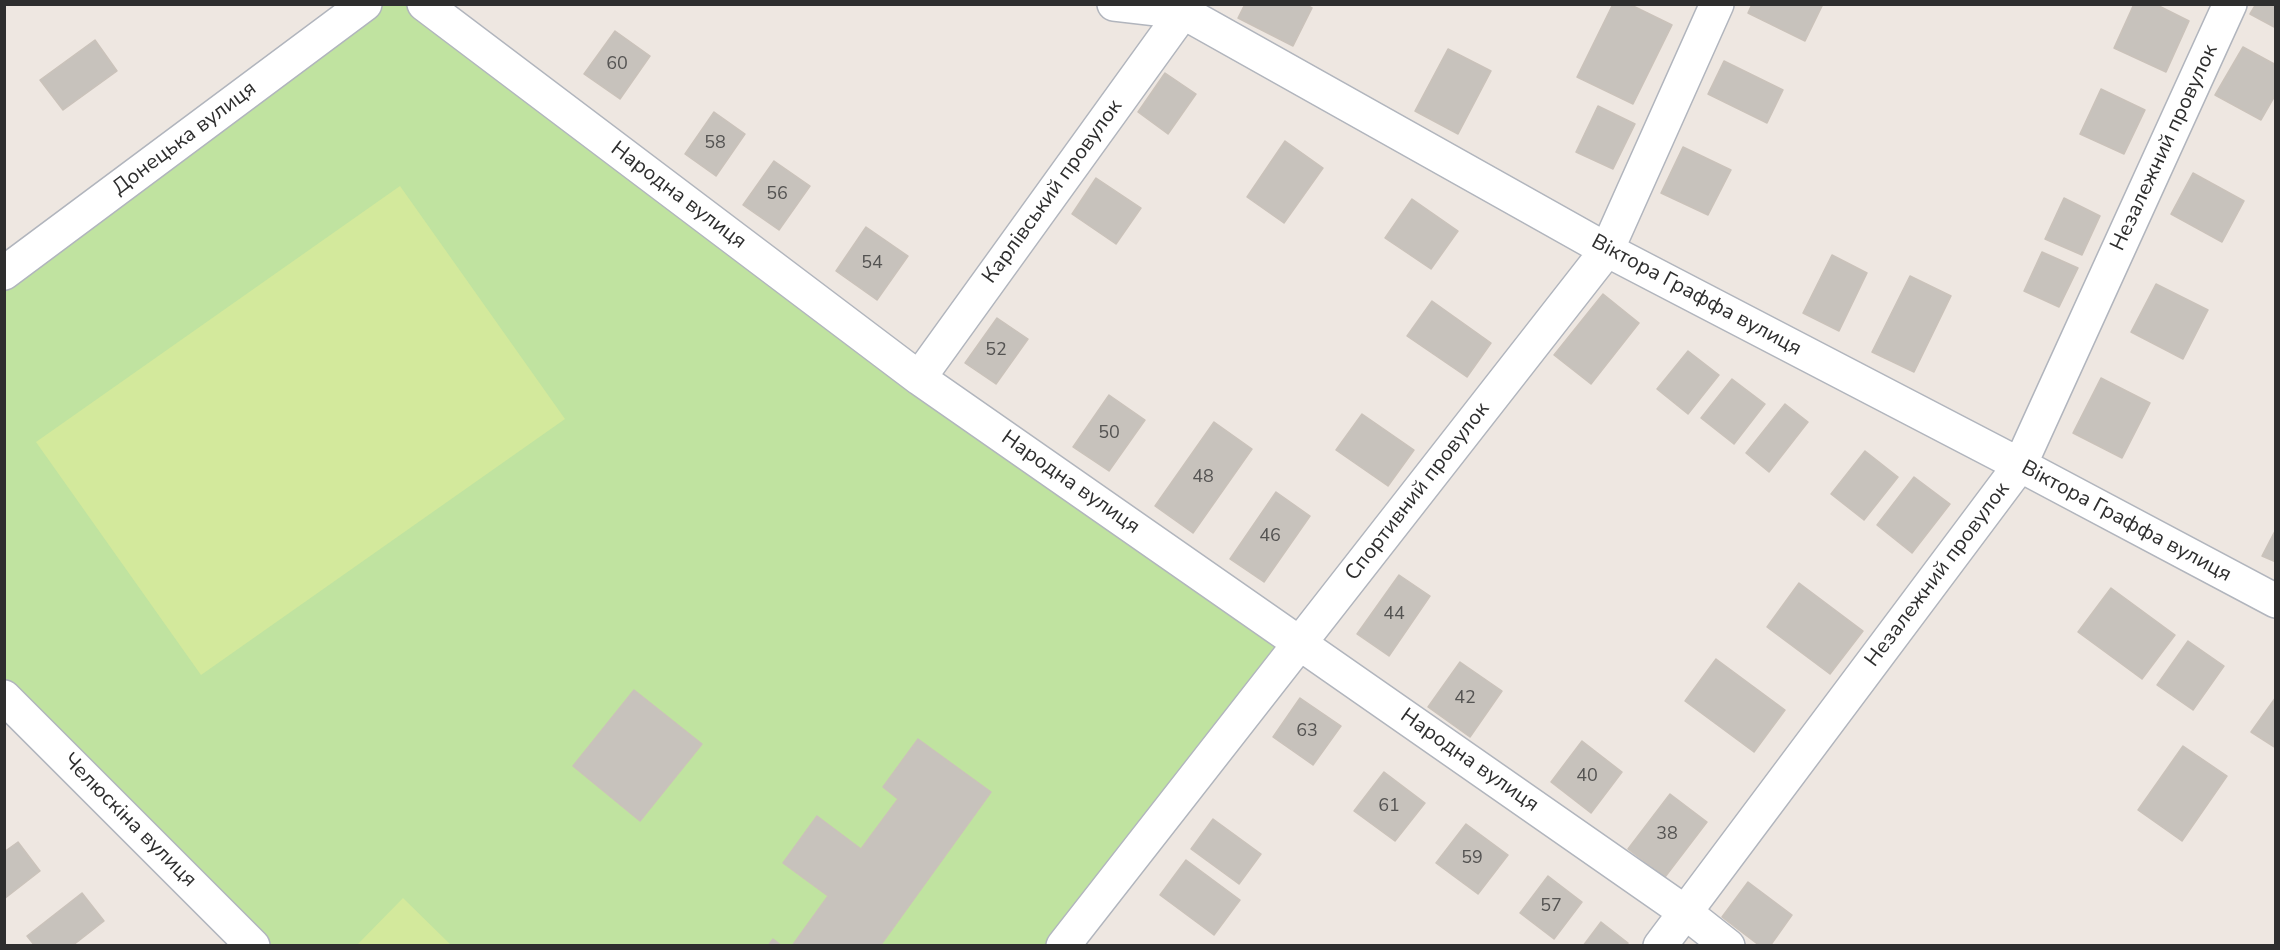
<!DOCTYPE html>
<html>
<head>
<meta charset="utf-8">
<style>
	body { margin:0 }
	#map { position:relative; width:2280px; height:950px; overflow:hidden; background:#eee7e1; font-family:"Nunito Sans",sans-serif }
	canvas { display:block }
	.frame { position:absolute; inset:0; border:6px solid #2e2e2e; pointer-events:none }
</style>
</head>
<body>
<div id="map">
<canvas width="2280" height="950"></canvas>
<div class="frame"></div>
</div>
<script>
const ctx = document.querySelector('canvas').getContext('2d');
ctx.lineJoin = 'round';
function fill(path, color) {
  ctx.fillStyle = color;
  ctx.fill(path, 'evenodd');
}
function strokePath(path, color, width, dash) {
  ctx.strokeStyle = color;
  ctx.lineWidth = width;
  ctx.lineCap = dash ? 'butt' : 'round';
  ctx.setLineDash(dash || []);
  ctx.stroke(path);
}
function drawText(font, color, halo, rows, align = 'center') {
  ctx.font = font + ' "Nunito Sans",sans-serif';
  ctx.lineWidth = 6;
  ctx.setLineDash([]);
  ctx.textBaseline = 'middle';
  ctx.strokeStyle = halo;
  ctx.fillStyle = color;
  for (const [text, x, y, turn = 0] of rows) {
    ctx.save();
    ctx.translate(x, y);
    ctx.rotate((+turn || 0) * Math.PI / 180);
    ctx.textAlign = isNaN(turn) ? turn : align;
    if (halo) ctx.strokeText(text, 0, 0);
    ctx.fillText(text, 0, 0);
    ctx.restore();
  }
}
const green = new Path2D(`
	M365 4 424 5 1300 643 1063 946 253 945 5 697V273Z`);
const pitch = new Path2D(`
	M400 186 565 419 201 675 36 442Z
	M403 898 451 945H357Z`);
const building = new Path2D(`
	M1245 4H1305L1312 8 1293 46 1238 18Z
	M1613 4H1629L1672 25 1633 104 1577 77Z
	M1752 4H1823L1805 41 1748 13Z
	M2134 4H2155L2189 21 2166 72 2114 48Z
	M2256 4H2276V28L2250 14Z
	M615 31 650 56 620 99 584 74Z
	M95 40 117 71 63 110 40 80Z
	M2243 47 2276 65V94L2261 120 2215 95Z
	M1448 49 1491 71 1458 134 1415 111Z
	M1724 61 1783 90 1767 123 1708 94Z
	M1165 73 1196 94 1168 134 1138 112Z
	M2101 89 2145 110 2124 154 2080 134Z
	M1598 106 1635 124 1613 169 1576 152Z
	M714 112 745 134 716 176 685 154Z
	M1285 141 1323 168 1284 223 1247 197Z
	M1683 147 1731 170 1708 215 1661 193Z
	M774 161 810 186 779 230 743 205Z
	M2193 173 2244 201 2222 242 2171 214Z
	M1096 178 1141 208 1116 244 1072 214Z
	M2064 198 2100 216 2082 255 2045 239Z
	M1412 199 1458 231 1431 269 1385 238Z
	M866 227 908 256 877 300 836 271Z
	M2042 252 2078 268 2059 307 2024 291Z
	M1832 255 1867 273 1839 331 1803 313Z
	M1910 276 1951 296 1914 372 1872 352Z
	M2156 284 2208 310 2183 359 2131 332Z
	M1603 294 1639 323 1591 384 1554 355Z
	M1432 301 1491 343 1467 377 1407 336Z
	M997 318 1028 339 996 384 965 363Z
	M1688 351 1719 375 1688 414 1657 389Z
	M2101 378 2150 403 2122 458 2073 433Z
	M1732 379 1765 404 1734 444 1701 418Z
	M1109 395 1145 420 1109 471 1073 447Z
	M1785 404 1808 422 1769 472 1746 453Z
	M1362 414 1414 450 1388 486 1336 450Z
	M1214 422 1252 449 1193 533 1155 506Z
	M1865 451 1898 477 1864 520 1831 494Z
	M1914 477 1950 504 1912 553 1877 525Z
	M1276 492 1310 516 1264 582 1230 559Z
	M2276 529V562L2262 556Z
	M1399 575 1430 596 1389 656 1357 634Z
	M1799 583 1863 631 1830 674 1767 627Z
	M2111 588 2175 635 2142 679 2078 632Z
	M2188 641 2224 666 2193 710 2157 685Z
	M1716 659 1785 710 1754 752 1685 701Z
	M1460 662 1502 691 1470 737 1428 707Z
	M634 690 702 744 640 821 573 766Z
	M2276 697V748L2251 732Z
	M1300 698 1341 726 1313 765 1273 737Z
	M918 739 991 792 880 946H792L828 896 783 863 817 816 861 849 898 799 883 787Z
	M1582 741 1622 772 1591 813 1551 782Z
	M2183 746 2227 776 2182 841 2138 810Z
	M1384 772 1425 803 1395 841 1354 811Z
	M1670 794 1707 822 1665 877 1628 849Z
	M1213 819 1261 854 1239 884 1191 849Z
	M1466 824 1508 855 1478 894 1436 863Z
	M18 842 40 871 4 899V852Z
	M1186 860 1240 900 1214 935 1160 895Z
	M1548 876 1582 902 1554 939 1520 913Z
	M1748 882 1792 915 1770 946H1760L1722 917Z
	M82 893 104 921 72 946H35L27 936Z
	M1601 922 1628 943 1626 946H1583Z
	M773 939 782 946H768Z`);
const minor = new Path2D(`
	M424 4 919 378 1685 912 1728 946
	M1114 4 1183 12 1607 250 2020 465 2276 601
	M4 273 365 4
	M919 378 1183 12 1187 4
	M4 697 253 946
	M1063 946 1607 250 1717 4
	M1660 946 2020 465 2230 4`);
const numberNames = [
	["60",617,65],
	["58",715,144],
	["56",777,195],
	["54",872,264],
	["52",996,351],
	["50",1109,434],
	["48",1203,478],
	["46",1270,537],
	["44",1394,615],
	["42",1465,699],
	["63",1307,732],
	["40",1587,777],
	["61",1389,807],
	["38",1667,835],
	["59",1472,859],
	["57",1551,907]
];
const streetNames = [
	["Донецька вулиця",185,139,-37],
	["Незалежний провулок",2165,148,-65],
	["Карлівський провулок",1053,192,-54],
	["Народна вулиця",678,196,37],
	["Віктора Граффа вулиця",1696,296,28],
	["Народна вулиця",1070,483,35],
	["Спортивний провулок",1418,492,-52],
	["Віктора Граффа вулиця",2126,522,28],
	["Незалежний провулок",1938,575,-53],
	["Народна вулиця",1469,761,35],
	["Челюскіна вулиця",129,821,45]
];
fill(green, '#c0e3a0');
fill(pitch, '#d3e99c');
fill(building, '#c7c2bc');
strokePath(building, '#cac2ba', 1.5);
strokePath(minor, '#b1b5bd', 36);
strokePath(minor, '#fff', 33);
drawText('18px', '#545352', null, numberNames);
drawText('21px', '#2e2e2e', '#fff', streetNames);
</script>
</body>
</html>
